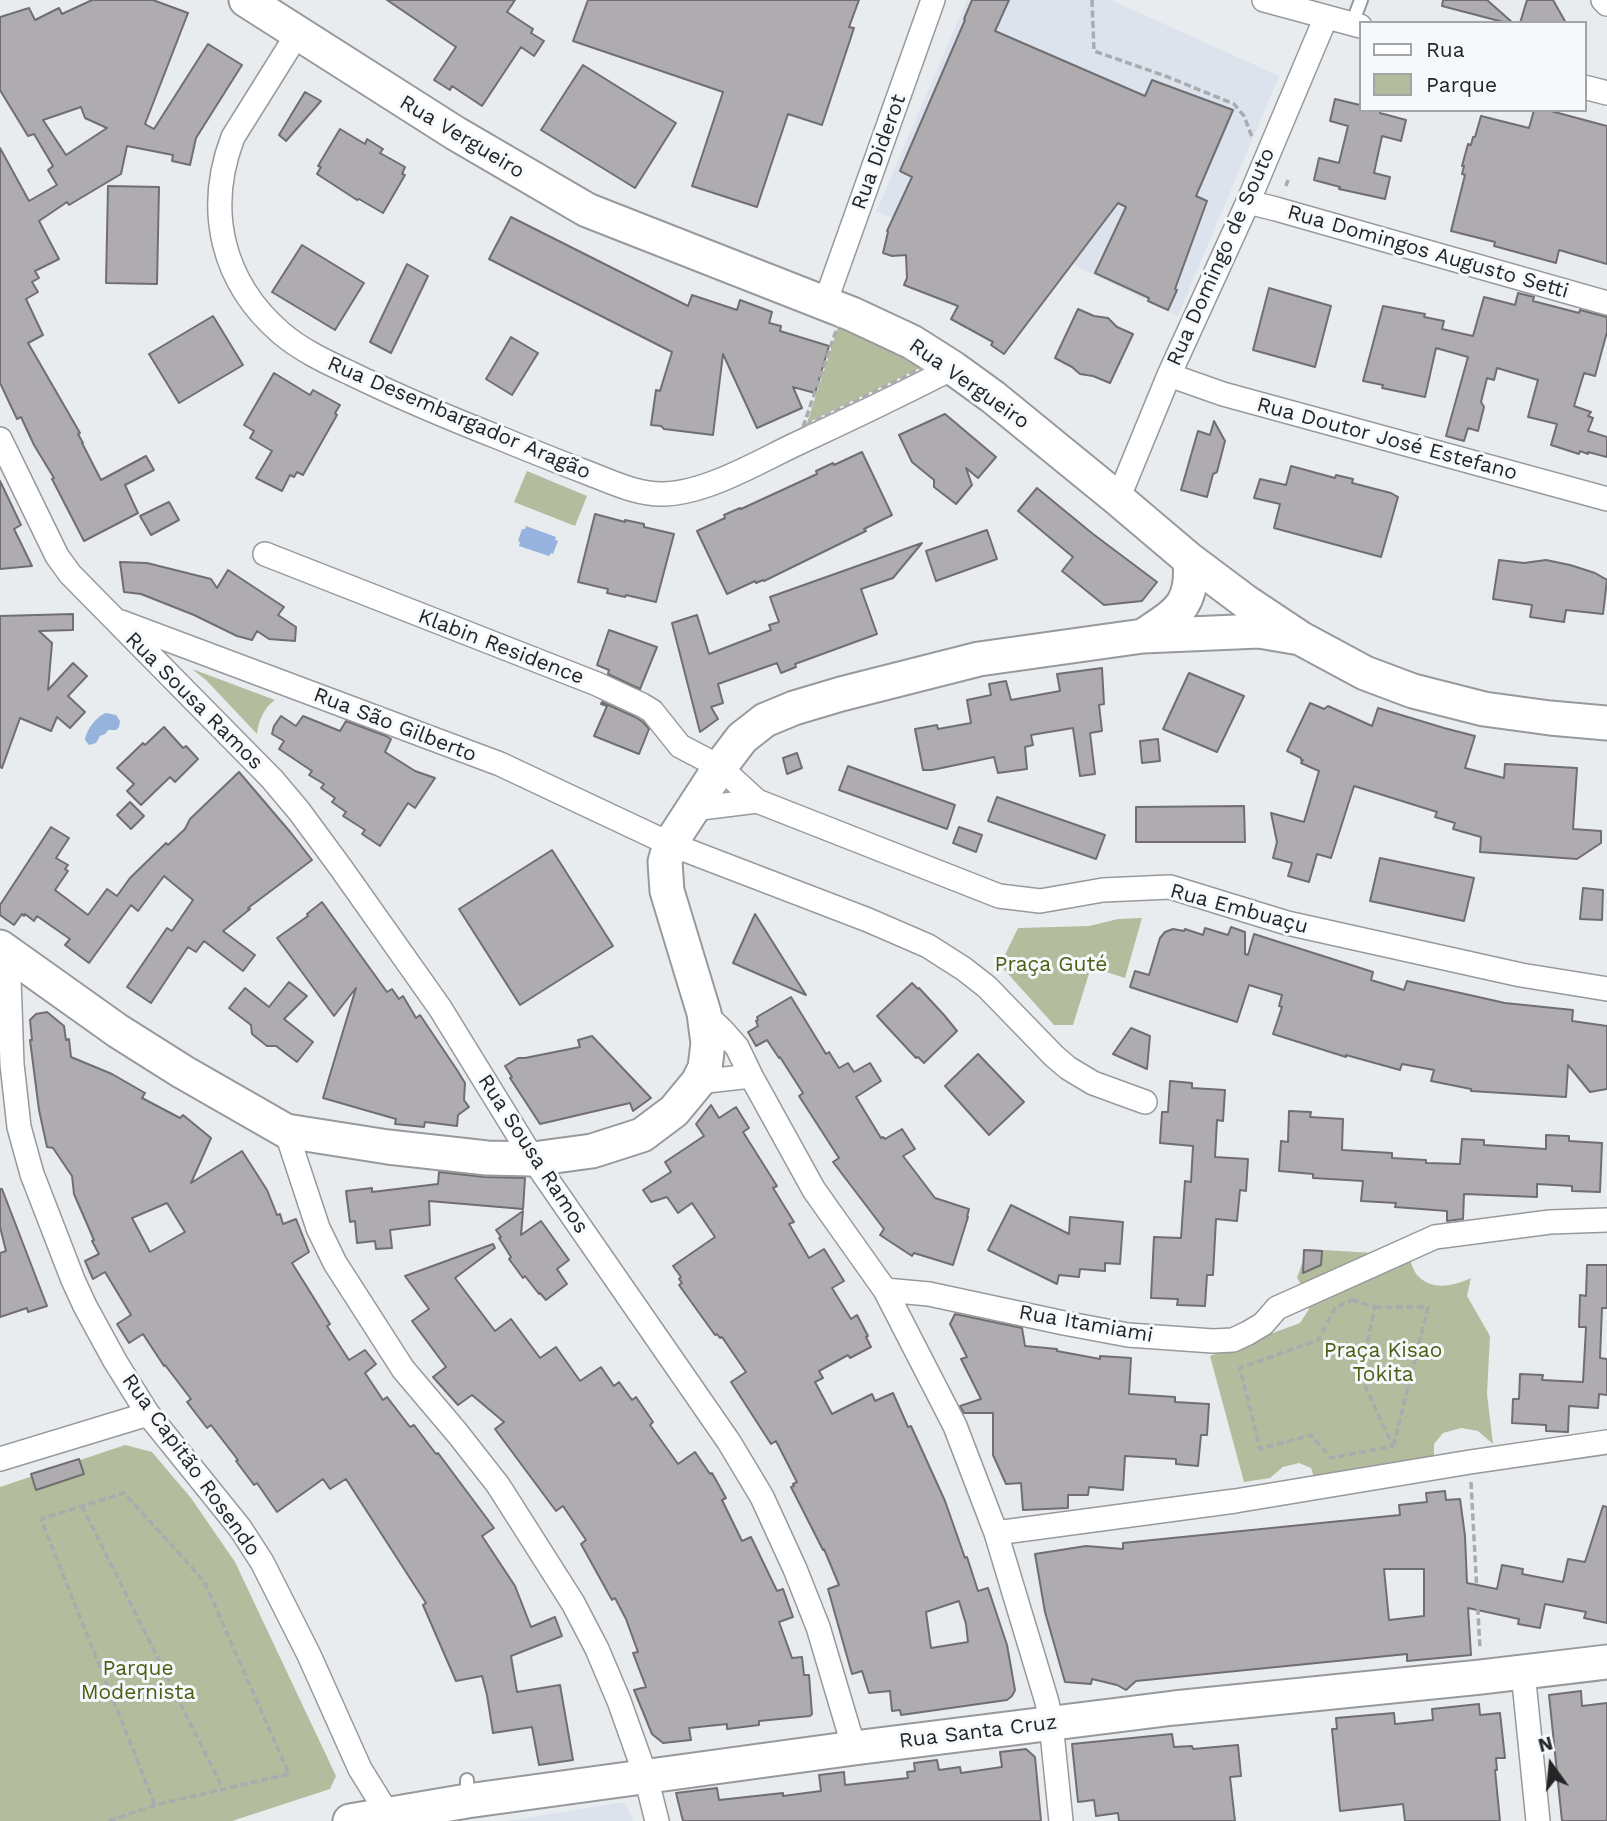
<!DOCTYPE html>
<html>
<head>
<meta charset="utf-8">
<style>
	body { margin:0 }
	#map { position:relative; width:1607px; height:1821px; overflow:hidden; background:#e9ecef; font-family:"Work Sans",sans-serif }
	canvas { display:block }
	.legend { position:absolute; left:1359px; top:21px; width:228px; height:91px; box-sizing:border-box; background:#f6f9fc; border:2px solid #a2a4a6; margin:0; padding:9px 12px; list-style:none; font-size:21px; color:#242526 }
	.legend li { display:flex; align-items:center; gap:14px; height:35px }
	.legend b { width:35px; border:2px solid #a2a4a6 }
	.north { position:absolute; left:1516px; top:1730px; width:70px; height:70px; -webkit-text-stroke:5px #f6f9fc; paint-order:stroke; rotate:345deg; font-size:19px; font-weight:700; line-height:28px; text-align:center; color:#242526 }
	.north::after { content:''; display:block; margin:auto; width:24px; height:32px; background:#242526; clip-path:polygon(50% 0,100% 100%,50% 72%,0 100%) }
</style>
</head>
<body>
<div id="map">
<canvas width="1607" height="1821"></canvas>
<ul class="legend">
<li><b style="height:9px;background:#fff"></b>Rua</li>
<li><b style="height:19px;background:#b3bd9e"></b>Parque</li>
</ul>
<div class="north">N</div>
</div>
<script>
const ctx = document.querySelector('canvas').getContext('2d');
ctx.lineJoin = 'round';
function fill(path, color) {
  ctx.fillStyle = color;
  ctx.fill(path, 'evenodd');
}
function strokePath(path, color, width, dash) {
  ctx.strokeStyle = color;
  ctx.lineWidth = width;
  ctx.lineCap = dash ? 'butt' : 'round';
  ctx.setLineDash(dash || []);
  ctx.stroke(path);
}
function drawText(font, color, halo, rows, align = 'center') {
  ctx.font = font + ' "Work Sans",sans-serif';
  ctx.lineWidth = 6;
  ctx.setLineDash([]);
  ctx.textBaseline = 'middle';
  ctx.strokeStyle = halo;
  ctx.fillStyle = color;
  for (const [text, x, y, turn = 0] of rows) {
    ctx.save();
    ctx.translate(x, y);
    ctx.rotate((+turn || 0) * Math.PI / 180);
    ctx.textAlign = isNaN(turn) ? turn : align;
    if (halo) ctx.strokeText(text, 0, 0);
    ctx.fillText(text, 0, 0);
    ctx.restore();
  }
}
const built = new Path2D(`
	M967 0H1111L1279 76 1178 316 988 223 977 247 876 212Z
	M618 1803H624L627 1806 633 1821H507Z`);
const green = new Path2D(`
	M838 327 873 340 922 367 807 423Z
	M527 471 587 496 575 526 514 502Z
	M192 669 275 700C264 707 258 722 257 734L206 680Z
	M1142 918 1125 978 1091 967 1073 1025H1054L1000 965 1018 928 1089 926 1118 919Z
	M1307 1249 1408 1255C1411 1261 1413 1271 1418 1276 1433 1291 1454 1286 1471 1278L1467 1296 1490 1336 1487 1394 1493 1444 1478 1431 1461 1428 1443 1433 1434 1444V1464L1443 1479 1320 1496 1311 1468 1299 1463 1283 1467 1270 1478 1244 1482 1210 1356 1300 1323 1309 1309 1307 1293 1297 1278Z
	M125 1445 152 1452 191 1498 235 1562 336 1776 330 1789 232 1821H0V1487Z`);
const water = new Path2D(`
	M526 526 556 537 555 540 558 541 553 554 551 553 549 556 519 546 520 542 518 541 522 529H525Z
	M106 713 116 715 120 721 119 727 116 730H108L105 734 100 736 96 743 89 745 85 740C86 730 97 716 106 713Z`);
const building = new Path2D(`
	M92 0H153L188 13 145 124 154 129 208 44 242 65 196 138 190 165 172 161 173 155 127 146 121 174 69 205 67 202 39 221 59 259 35 271 39 278 32 282 38 292 26 299 43 335 28 343 80 433 78 434 83 443H82L101 480 146 456 154 470 125 485 138 513 84 541 52 479 54 478 34 445 21 417 17 419 0 383V148L29 201 57 185 48 170 53 166 34 134 28 136 0 90V17L29 8 35 20 59 8 62 14ZM81 107 85 118 107 128 66 155 43 120Z
	M387 0H515L507 12 533 29 531 33 544 41 534 56 521 47 482 106 452 86 450 90 434 80 456 47Z
	M588 0H859L849 27 854 28 822 125 788 114 757 207 692 186 723 92 573 41Z
	M972 0H1009L995 31 1145 96 1152 80 1233 110 1196 196 1207 201 1175 289 1177 290 1168 310 1148 301 1149 298 1095 273 1126 207 1118 203 1004 354 991 345 993 342 951 319 958 306 904 285 907 278 906 255 892 256 883 253 888 232 887 231 912 177 900 171 965 20 964 19Z
	M1443 0H1487L1513 23H1507L1442 6Z
	M1527 0H1553L1566 23H1520Z
	M583 65 676 123 635 188 541 130Z
	M305 92 321 101 286 141 279 135Z
	M1335 99 1360 105V110H1381L1380 113 1406 120 1401 141 1382 136 1374 173 1390 177 1385 199 1339 189 1340 187 1314 180 1319 158 1339 163 1348 126 1330 121Z
	M1534 110H1547L1607 126V264L1559 250 1556 263 1494 246 1495 242 1451 231 1465 175 1462 174 1464 166H1462L1468 144 1471 145 1473 137H1475L1481 116 1529 128Z
	M340 129 365 144 367 139 383 149 380 153 405 167 402 174 405 175 383 213 359 199 357 200 317 174 321 167 318 166Z
	M108 186 159 187 157 284 106 283Z
	M511 217 688 306 692 295 737 310 740 300 772 312 769 323 781 326 780 331 829 346 815 393 793 387 802 408 757 428 723 354 713 435 664 429 661 426 651 425 656 390 660 391 672 352 489 259Z
	M302 245 364 283 335 330 272 292Z
	M407 264 428 276 391 353 370 342Z
	M1269 288 1331 306 1315 367 1253 350Z
	M1518 293 1534 297 1533 301 1579 313 1580 310 1607 317V332L1595 376 1584 373 1574 406 1591 412 1588 416 1593 418 1588 431 1607 437V457L1588 452V454L1580 451 1579 454 1551 445 1557 424 1528 417 1538 380 1497 368 1494 380 1487 378 1481 402 1484 407 1478 431 1468 428 1464 441 1446 436 1468 357 1436 348 1425 397 1382 388 1383 385 1363 381 1383 306 1425 314 1424 317 1444 321 1442 329 1473 336 1484 297 1515 305Z
	M1078 309 1094 316 1108 318 1117 327 1133 334 1110 383 1093 376 1080 374 1072 367 1055 358Z
	M213 316 243 365 179 403 149 354Z
	M511 337 538 353 512 395 486 379Z
	M274 373 310 395 313 390 340 405 335 413 337 415 303 475 297 472 294 477 290 475 282 491 256 478 272 451 250 438 254 431 244 425Z
	M945 414 996 457 978 478 966 468 972 485 956 504 934 487V480L912 462 899 435Z
	M1214 421 1225 441 1217 472 1213 474 1207 497 1181 490 1198 431 1210 435Z
	M862 452 892 515 864 529 866 531 764 581 763 580 756 583 755 581 727 594 697 531 725 518 724 515 740 508 741 509 817 474 816 471 833 463 834 465Z
	M1291 466 1335 478 1336 475 1353 479 1352 483 1391 493 1398 497 1381 557 1274 528 1280 504 1254 498 1260 479 1286 485Z
	M0 481 21 525 14 529 32 566 0 569Z
	M1037 488 1093 534 1157 582 1142 601 1104 605 1062 571 1073 557 1018 511Z
	M169 502 179 520 151 535 140 516Z
	M595 514 625 522V520L644 524V527L674 534 656 602 626 595 625 597 607 593 608 589 578 582Z
	M987 530 997 559 936 581 926 551Z
	M922 543 893 578 861 589 877 634 795 664 796 667 781 673 777 663 718 684 723 703 711 707 718 719 700 732 672 623 697 615 709 654 771 630 769 625 779 622 770 597Z
	M1499 560 1524 563 1546 560 1570 565 1595 573 1607 580 1603 614 1566 610 1564 622 1530 617 1532 605 1493 599Z
	M120 562 147 563 211 579 217 588 228 570 284 607 278 615 296 627 295 641 269 639 257 631 252 640 237 636 194 615 141 594 124 592Z
	M73 614V630L39 631 52 643 48 690 73 663 87 676 68 696 85 712 70 728 57 717 51 731 20 718 2 768 0 767V616Z
	M609 630 657 647 640 689 608 674 609 670 597 665Z
	M1102 668 1104 704 1099 705 1102 731 1090 733 1095 774 1080 776 1073 728 1031 735 1033 745 1025 747 1027 769 998 773 994 757 932 770H923L915 729 937 725 938 729 971 723 967 700 991 695 989 684 1006 681 1011 700 1060 691 1057 674Z
	M1189 673 1244 696 1217 752 1163 729Z
	M602 702 635 717 643 722 649 729 639 754 594 736 607 706 601 704Z
	M1310 703 1324 709 1328 706 1372 726 1378 708 1444 728 1475 736 1465 768 1504 778 1505 764 1577 768 1573 829 1601 831V843L1577 859 1480 852 1481 837 1453 829 1455 823 1435 817 1437 812 1354 786 1331 858 1317 854 1309 882 1288 876 1292 863 1273 858 1277 842 1271 813 1304 822 1319 771 1301 763 1303 760H1301V758L1287 751Z
	M281 716 296 726 303 716 340 731 346 721 386 736 391 739 385 752 415 771 435 778 415 808 408 803 380 846 362 834 365 830 343 816 346 812 332 802 335 798 321 788 324 784 309 775 312 771 279 749 284 741 272 734 274 726Z
	M164 727 183 748 186 746 198 759 175 782 170 777 141 805 127 791 134 784 117 768 143 743 145 745Z
	M1158 739 1160 761 1142 763 1140 741Z
	M797 753 802 768 787 774 783 758Z
	M848 766 955 805 947 829 839 790Z
	M239 772 291 833 312 860 248 908 250 909 223 931 255 955 243 971 204 941 196 952 188 947 151 1003 127 987 167 928 172 931 193 900 164 876 138 911 131 905 89 963 65 945 70 939 37 916 34 921 25 914 24 916 22 914 14 925 0 915V905L51 827 69 838 56 858 68 865 65 869 68 871 55 890 88 915 107 889 117 896 130 878 166 843 168 845 185 829 190 819Z
	M997 797 1105 835 1096 859 988 821Z
	M130 802 144 816 131 829 117 815Z
	M1244 806 1245 842H1136V807Z
	M959 827 982 835 976 852 953 843Z
	M552 850 613 946 520 1005 459 909Z
	M1380 858 1474 878 1464 921 1370 901Z
	M1583 888 1603 890 1602 920 1580 919Z
	M322 902 387 992 392 989 399 999 403 996 416 1018 420 1015 457 1070 465 1083 464 1100 469 1107 458 1115 457 1126 425 1122 424 1127 395 1124 396 1119 323 1098 356 988 334 1016 277 938 308 916 307 914Z
	M755 914 806 995 733 963Z
	M1231 927 1245 932V954L1248 955 1254 934 1373 972 1371 980 1404 990 1407 981 1505 1003 1573 1010 1572 1021 1607 1026V1089L1590 1092 1568 1065 1566 1097 1471 1091V1089L1431 1081 1434 1070 1402 1064 1400 1070 1346 1055V1057L1273 1034 1282 1007 1279 1006 1282 995 1249 985 1237 1022 1130 987 1135 971 1149 975 1160 938 1165 932 1173 929 1184 931 1185 929 1203 935 1205 928 1228 935Z
	M289 982 307 996 284 1019 313 1042 297 1062 276 1046H267L252 1034 251 1025 229 1008 245 988 269 1007Z
	M912 983 918 989 919 988 944 1015 957 1031 924 1063 918 1057 916 1058 877 1016Z
	M791 997 826 1054 829 1052 839 1068 848 1063 854 1072 870 1063 881 1081 856 1097 881 1138 883 1137 885 1139 902 1129 915 1149 903 1156 935 1198 969 1209 967 1217H968L953 1265 914 1253 912 1256 880 1235 884 1229 833 1162 839 1158 799 1096 803 1093 780 1057 779 1058 767 1040 756 1046 748 1032 758 1026 756 1021 758 1020 757 1017Z
	M47 1012 64 1026 66 1040 69 1039 71 1057 112 1074 145 1093 142 1098 180 1118 183 1115 211 1138 191 1183 242 1151 267 1190 277 1215 280 1214 283 1224 296 1219 309 1252 292 1263 330 1324 327 1326 349 1360 365 1350 376 1364 365 1373 383 1400 387 1397 410 1427 414 1425 436 1454 438 1453 494 1528 482 1536 515 1586 531 1627 555 1617 562 1636 511 1656 517 1692 560 1685 573 1760 539 1765 532 1727 493 1733 487 1695 482 1676 456 1681 423 1605 426 1603 346 1479 330 1489 323 1479 277 1512 257 1483 254 1485 236 1461 238 1460 211 1425 207 1428 187 1402 191 1399 165 1365 164 1366 143 1334 129 1343 117 1324 131 1315 105 1272 93 1279 85 1261 99 1254 92 1241 94 1240 74 1194 72 1176 53 1148 47 1147 39 1110 30 1040H32L30 1020 36 1014ZM167 1203 185 1232 150 1252 132 1218Z
	M1131 1028 1150 1036 1147 1069 1113 1054Z
	M592 1036 651 1098 633 1111 630 1103 540 1124 510 1078 512 1077 505 1066 518 1058H525L580 1047 578 1040Z
	M978 1054 1024 1102 989 1135 945 1086Z
	M1170 1081 1192 1083V1088L1225 1090 1223 1121 1217 1120 1215 1157 1248 1159 1246 1191 1240 1190 1237 1221 1216 1219 1213 1275H1207L1205 1306 1177 1305 1178 1299 1151 1298 1154 1237 1181 1238 1185 1181 1191 1182 1193 1146 1160 1143 1162 1112H1168Z
	M711 1105 719 1118 736 1107 749 1128 743 1132 777 1186 773 1188 794 1222 789 1224 809 1258 824 1249 844 1281 832 1288 851 1319 857 1315 868 1336 866 1337 871 1347 850 1358 848 1355 819 1371 823 1378 815 1382 832 1414 872 1394 875 1401 893 1393 908 1427 911 1426 945 1501 965 1558 967 1557 978 1591 988 1588 1007 1645 1015 1690 1012 1696 1007 1700 901 1715 900 1710 892 1711 890 1691 869 1693 862 1671 852 1674 828 1589 839 1585 824 1549 823 1550 791 1487 794 1486 793 1484 797 1482 776 1441 771 1444 731 1382 746 1372 722 1337 720 1338 717 1334 715 1335 679 1285 682 1283 679 1279 681 1277 673 1266 715 1237 692 1203 678 1213 667 1197 651 1202 643 1190 671 1172 665 1162 704 1136 696 1124ZM959 1601 966 1624 968 1642 931 1648 926 1612Z
	M1289 1111 1311 1112 1310 1117 1343 1119 1342 1150 1392 1153V1158L1426 1160V1163L1460 1164 1462 1139 1484 1140V1145L1546 1149V1135L1569 1136V1141L1602 1143 1600 1192 1572 1191V1186L1537 1184V1197L1464 1194 1463 1219 1447 1221V1211L1395 1207 1396 1203 1361 1201 1363 1181 1313 1178V1174L1279 1171 1281 1141 1288 1142Z
	M439 1172 485 1177 525 1178 523 1209 429 1201 430 1225 390 1230 392 1248 376 1249 375 1241 357 1243 355 1221 350 1222 346 1191 372 1188V1192L438 1184Z
	M0 1189H2L47 1306 28 1312 27 1308 0 1317V1253L6 1251 0 1227Z
	M1011 1205 1069 1234 1070 1217 1123 1222 1120 1264 1105 1263V1271L1080 1269 1079 1277 1059 1275 1057 1284 988 1250Z
	M523 1211 521 1235 541 1221 569 1260 557 1269 567 1284 546 1300 540 1293 539 1294 525 1276 523 1278 509 1259 511 1257 499 1238 501 1237 496 1230Z
	M493 1244 495 1248 455 1278 495 1331 511 1319 540 1358 556 1347 580 1381 601 1367 614 1386 619 1382 632 1400 636 1397 653 1422 650 1425 678 1464 695 1452 710 1474 712 1473 726 1498 722 1500 742 1541 751 1537 777 1591 783 1589 793 1617 779 1622 792 1658 802 1657 804 1675H809L812 1714 810 1716 759 1721V1725L727 1729V1724L689 1728 691 1740 663 1743 652 1734 634 1690 646 1687 633 1653 638 1652 626 1619 615 1598 612 1600 581 1544 586 1540 563 1506 556 1511 495 1429 504 1422 472 1395 458 1405 433 1377 446 1367 412 1321 429 1309 405 1276Z
	M1304 1250 1322 1251 1321 1265 1303 1273Z
	M1587 1265H1607V1308H1602L1600 1358 1607 1359V1395L1599 1394 1598 1408 1569 1406 1568 1432 1546 1431V1425L1512 1423 1513 1399H1519L1520 1374 1543 1375 1542 1380 1583 1382 1586 1327H1579L1580 1295 1586 1296Z
	M955 1314 1022 1328 1025 1346 1057 1349V1351L1100 1359V1356L1131 1358 1129 1394 1175 1397V1402L1209 1404 1207 1435H1201L1198 1466 1176 1464V1459L1125 1456 1123 1490 1089 1487 1088 1495H1068V1508L1023 1510 1021 1483 1006 1484 993 1455V1413H964L960 1406 981 1399 961 1359 967 1357 950 1324Z
	M79 1459 84 1474 36 1490 31 1474Z
	M1445 1491 1446 1500 1460 1499 1465 1536 1467 1583 1497 1589 1502 1565 1523 1569 1522 1574 1563 1582 1568 1559 1585 1562 1603 1506 1607 1507V1623L1584 1618 1586 1612 1545 1604 1540 1628 1518 1624 1519 1619 1468 1608 1471 1655 1407 1661V1654L1136 1681 1126 1690 1117 1685 1092 1679 1091 1684 1065 1682 1045 1612 1035 1554 1086 1546 1123 1549V1543L1400 1515 1399 1505 1427 1502 1426 1493ZM1384 1569H1424V1616L1389 1620Z
	M1581 1691 1582 1706 1607 1703V1821H1562L1549 1695Z
	M1479 1704 1480 1715 1500 1713 1505 1758H1496L1497 1770H1495L1500 1821H1405L1403 1804 1340 1811 1332 1729H1337L1336 1718 1394 1713 1395 1724 1433 1720 1432 1709Z
	M1172 1734 1174 1747 1192 1746 1193 1749 1238 1745 1241 1776 1230 1777 1235 1821H1119L1118 1813 1096 1816 1094 1800 1078 1802 1072 1744Z
	M1026 1749 1035 1757 1041 1821H683L676 1793 717 1788 719 1800 783 1793V1796L821 1791 819 1775 844 1772 845 1785 908 1778 907 1772 915 1771 914 1763 937 1760 939 1770 960 1767 961 1773 1002 1767 1000 1752Z`);
const path = new Path2D(`
	M1092 0 1094 51 1168 77 1234 104 1244 116 1252 137
	M1286 186 1288 180
	M838 325 872 338 924 367 803 427Z
	M1352 1300 1375 1307 1360 1375 1393 1446 1331 1458 1311 1435 1260 1449 1240 1368 1318 1340 1335 1308Z
	M1375 1307H1428L1394 1444
	M1471 1482 1480 1649
	M82 1506 223 1789
	M109 1821 155 1805 289 1774 204 1581 124 1493 41 1519 155 1805`);
const lane = new Path2D(`
	M1352 24 1361 0
	M467 1780V1801`);
const street = new Path2D(`
	M1264 0 1360 26
	M1603 0 1607 4
	M298 33 233 137C205 210 222 282 281 333 301 350 326 362 350 373 399 397 449 418 500 438 529 450 559 462 588 473 612 482 638 495 664 494 705 493 755 464 792 446 846 421 900 395 953 368
	M1584 87 1607 93
	M1248 202 1276 209 1607 303
	M825 303 933 0
	M1169 375 1223 394 1607 499
	M0 439 57 556 70 574 272 779 299 811 341 868 440 1008 533 1159 729 1442 762 1497 795 1569 818 1627 854 1748
	M1118 499 1169 375 1248 202 1326 17
	M265 554 597 684 642 705 652 711 680 746 720 767 757 801 999 896 1040 901 1103 890 1170 887 1287 923 1521 975 1607 989
	M121 622 500 764 670 844 868 920 928 946 964 969 987 987 1054 1056 1068 1068 1093 1083 1145 1102
	M693 809 757 801
	M8 951 12 1064 19 1127 32 1174 73 1280 85 1306 115 1361 148 1414 240 1528 262 1562 309 1655 360 1769 388 1814
	M704 1013 721 1029 737 1047 751 1076 814 1190 885 1290 955 1426 996 1533 1047 1702 1051 1723 1061 1821
	M698 1082 751 1076
	M286 1131 318 1228 335 1263 403 1369 458 1434 498 1485 573 1603 597 1649 619 1701 646 1777 657 1821
	M885 1290 929 1294 1064 1323 1128 1335 1213 1341 1233 1340 1248 1333 1263 1324 1277 1308 1435 1237 1550 1222 1607 1220
	M0 1459 148 1414
	M996 1533 1235 1501 1470 1462 1607 1442
	M1523 1672 1538 1821`);
const secondary = new Path2D(`
	M246 0 455 133 587 210 852 314 912 342 953 368 993 397 1118 499 1190 560 1246 602 1300 638 1365 673 1413 691 1484 709 1550 718 1607 723
	M1143 636C1177 613 1194 606 1190 560
	M0 947 118 1031 183 1072 286 1131 388 1147 487 1158 533 1159 592 1151 642 1135 674 1111 698 1082 705 1068 708 1043 704 1013 667 891 665 862 670 844 720 767 742 738 765 720 794 708 841 694 979 659 1143 636 1259 631 1300 638
	M350 1821 467 1801 854 1748 1174 1708 1481 1677 1607 1662`);
const streetNames = [
	["Rua Vergueiro",462,137,31],
	["Rua Diderot",879,152,-70],
	["Rua Domingos Augusto Setti",1428,252,16],
	["Rua Domingo de Souto",1221,257,-66],
	["Rua Vergueiro",969,384,35],
	["Rua Desembargador Aragão",459,418,23],
	["Rua Doutor José Estefano",1387,439,15],
	["Klabin Residence",501,647,21],
	["Rua Sousa Ramos",194,701,45],
	["Rua São Gilberto",395,725,21],
	["Rua Embuaçu",1239,909,15],
	["Rua Sousa Ramos",533,1154,57],
	["Rua Itamiami",1086,1324,10],
	["Rua Capitão Rosendo",191,1465,54],
	["Rua Santa Cruz",978,1732,-7]
];
const parkNames = [
	["Praça Guté",1051,965],
	["Praça Kisao",1383,1351],
	["Tokita",1383,1375],
	["Parque",138,1669],
	["Modernista",138,1693]
];
fill(built, '#dce3ed');
fill(green, '#b3bd9e');
fill(water, '#96b3dd');
fill(building, '#aeacaf');
strokePath(building, '#706e71', 2);
strokePath(lane, '#97999c', 16);
strokePath(street, '#97999c', 26);
strokePath(secondary, '#97999c', 37);
strokePath(path, '#a9abae', 3.5, [7, 3.5]);
strokePath(lane, '#fff', 12);
strokePath(street, '#fff', 23);
strokePath(secondary, '#fff', 33);
drawText('21px', '#242526', '#f6f9fc', streetNames);
drawText('21px', '#4d5e14', '#f6f9fc', parkNames);
</script>
</body>
</html>
